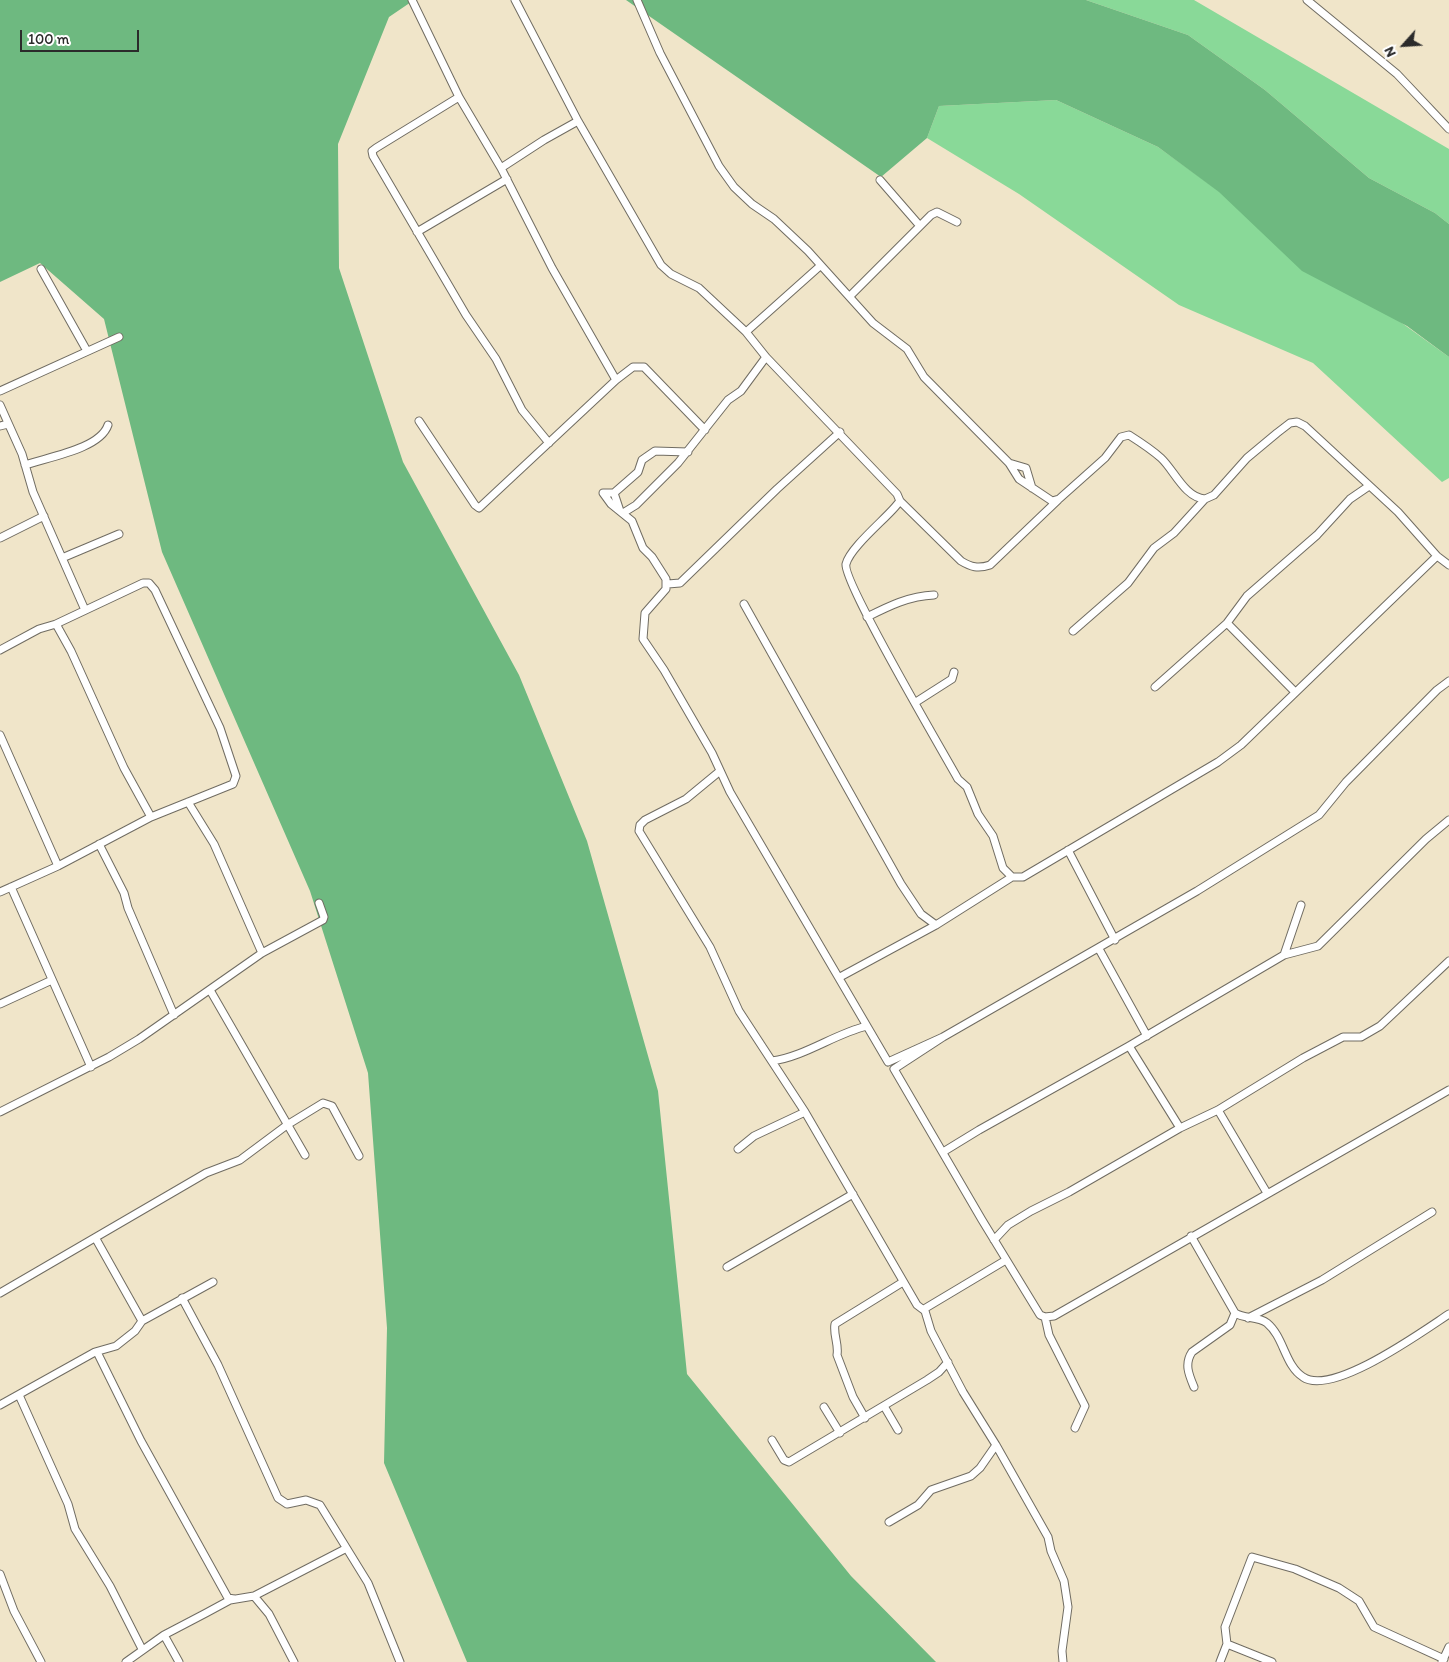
<!DOCTYPE html>
<html>
<head>
<meta charset="utf-8">
<style>
	body { margin:0 }
	#map { position:relative; width:1449px; height:1662px; overflow:hidden; background:#f0e5c9; font-family:Itim,sans-serif }
	canvas { display:block }
	.north { position:absolute; left:1379px; top:20px; width:50px; height:50px; -webkit-text-stroke:4px #fff; paint-order:stroke; rotate:244deg; font-size:14px; font-weight:700; line-height:20px; text-align:center; color:#2b2b2b }
	.north::after { content:''; display:block; margin:auto; width:18px; height:22px; background:#2b2b2b; clip-path:polygon(50% 0,100% 100%,50% 72%,0 100%) }
	.scale { position:absolute; left:20px; top:30px; width:119px; height:22px; box-sizing:border-box; border:2px solid #2b2b2b; border-top:0; padding-left:6px; font-size:15px; line-height:18px; white-space:nowrap; color:#2b2b2b; -webkit-text-stroke:4px #fff; paint-order:stroke }
</style>
</head>
<body>
<div id="map">
<canvas width="1449" height="1662"></canvas>
<div class="north">N</div>
<div class="scale">100 m</div>
</div>
<script>
const ctx = document.querySelector('canvas').getContext('2d');
ctx.lineJoin = 'round';
function fill(path, color) {
  ctx.fillStyle = color;
  ctx.fill(path, 'evenodd');
}
function strokePath(path, color, width, dash) {
  ctx.strokeStyle = color;
  ctx.lineWidth = width;
  ctx.lineCap = dash ? 'butt' : 'round';
  ctx.setLineDash(dash || []);
  ctx.stroke(path);
}
const green = new Path2D(`
	M1086 0H1194L1449 149V224L1435 213 1369 178 1265 90 1188 35Z
	M1056 100 1158 147 1449 357V478L1442 482 1313 363 1179 305 1019 194 927 138 939 106Z`);
const forest = new Path2D(`
	M0 0H414L389 17 338 144 339 268 403 462 519 675 587 841 658 1091 687 1374 851 1576 936 1662H467L384 1463 387 1328 368 1073 310 891 162 552 104 319 40 263 0 282Z
	M626 0H1086L1188 35 1265 90 1369 178 1435 213 1449 224V357L1407 326 1302 271 1219 192 1158 147 1056 100 939 106 927 138 881 177Z`);
const street = new Path2D(`
	M412 0 459 97
	M515 0 578 121 661 265 671 274 699 288 746 332 820 266
	M637 0 660 53 719 166 734 187 752 204 774 219 808 251 873 323 907 349 924 377 1009 463 1019 479 1052 501 1059 499 1105 458 1121 437 1129 435C1140 442 1151 449 1161 458 1174 470 1185 498 1205 499
	M1307 0 1397 74 1449 129
	M501 168 544 140 578 121
	M880 180 920 226
	M417 232 507 179
	M41 269 87 351
	M850 296 931 215 937 212 957 222
	M766 357 897 494 900 501 895 507C883 521 850 548 846 564 842 580 943 752 958 779L967 787 978 814 993 836 1003 868 1012 877
	M0 391 119 337
	M0 405 22 454 33 492 85 610
	M419 421 475 505 479 508 616 380
	M0 426 8 424
	M549 443 522 410 496 359 466 315 373 156 372 151 376 148 459 97 501 168 552 268 616 380 633 367H644L705 430
	M688 452 655 451 642 460 638 472 614 493H603L611 504 632 521 643 548 652 557 666 579V589L645 613 643 639 664 670 712 753 730 792 888 1062 943 1037 894 1069 982 1220 1040 1315 1045 1317 1054 1316 1449 1090
	M1009 463 1026 468 1032 488
	M25 465C48 457 100 449 108 425
	M614 493 620 511
	M900 501 961 561C971 567 978 569 990 565L1058 500
	M623 513 636 505 678 463 728 400 741 391 766 357 746 332
	M0 538 44 516
	M62 558 119 534
	M668 584 680 583 777 489 840 432
	M744 604 901 884 921 914 936 925
	M867 617C889 606 909 596 934 595
	M1227 623 1295 692
	M1073 631 1128 583 1154 548 1174 533 1205 499 1214 495 1247 458 1277 433 1290 423 1297 422 1305 426 1398 512 1437 556 1449 565
	M0 650 39 629 56 624 71 651 124 768 151 817
	M1155 687 1227 623 1247 596 1317 535 1350 499 1369 486
	M916 702 952 679 954 672
	M0 735 58 866
	M720 771 686 799 645 820 640 825 639 831 710 947 739 1011 805 1112 917 1305 925 1311 931 1331 963 1392 996 1445 1048 1537 1051 1551 1064 1581 1068 1607 1062 1651 1063 1662
	M188 802 214 844 262 953
	M99 844 124 893 128 908 174 1015
	M1068 850 1115 940
	M11 887 91 1067
	M0 892 58 866 151 817 233 784 236 776 220 728 155 590 149 583H143L56 624
	M1099 949 1147 1036
	M1284 955 1301 905
	M840 977 936 925 1012 877H1023L1218 762 1241 745 1437 556
	M210 990 305 1155
	M0 1004 52 980
	M943 1037 1197 891 1319 815 1346 782 1437 690 1449 681
	M1129 1046 1180 1128
	M772 1061C806 1056 834 1034 867 1026
	M1218 1110 1267 1193
	M0 1112 109 1057 139 1039 262 953 323 920 324 917 319 903
	M738 1149 754 1136 805 1112
	M943 1152 979 1130 1129 1046 1284 955 1318 946 1426 839 1449 820
	M1191 1236 1235 1313C1244 1319 1258 1316 1267 1323 1284 1337 1285 1366 1303 1377 1332 1397 1423 1331 1449 1314
	M96 1239 142 1321
	M994 1240 1008 1225 1031 1211 1069 1192 1180 1128 1218 1110 1303 1058 1343 1037H1361L1380 1026 1449 961
	M727 1267 853 1194
	M0 1293 206 1173 240 1160 287 1125 323 1103 332 1106 359 1156
	M182 1298 218 1365 278 1498 287 1504 306 1500 320 1505 368 1583 400 1662
	M924 1309 1006 1260
	M1045 1317 1049 1335 1085 1406 1075 1428
	M1248 1318 1322 1280 1432 1212
	M97 1352 141 1441 228 1598 234 1599
	M1194 1387C1189 1375 1184 1364 1192 1352L1230 1325 1235 1313
	M19 1395 68 1504 75 1529 110 1586 142 1649
	M0 1405 95 1352 116 1346 135 1331 142 1321 213 1282
	M884 1406 898 1430
	M824 1407 840 1433
	M865 1418 853 1397 837 1355C839 1344 833 1335 835 1324L903 1282
	M772 1440 784 1460 789 1462 927 1380 939 1372 948 1362
	M889 1522 918 1505 931 1490 971 1476 980 1468 996 1445
	M0 1574 14 1611 41 1662
	M254 1596 269 1614 294 1662
	M164 1635 179 1662
	M1227 1644 1272 1662
	M126 1662 164 1635 206 1613 230 1600 254 1596 345 1549
	M1220 1662 1227 1644 1225 1627 1252 1557 1295 1569 1339 1588 1359 1601 1374 1627 1444 1659
	M1442 1662 1449 1647`);
fill(green, '#89d998');
fill(forest, '#6eb980');
strokePath(street, '#706c62', 9);
strokePath(street, '#fff', 7);
</script>
</body>
</html>
